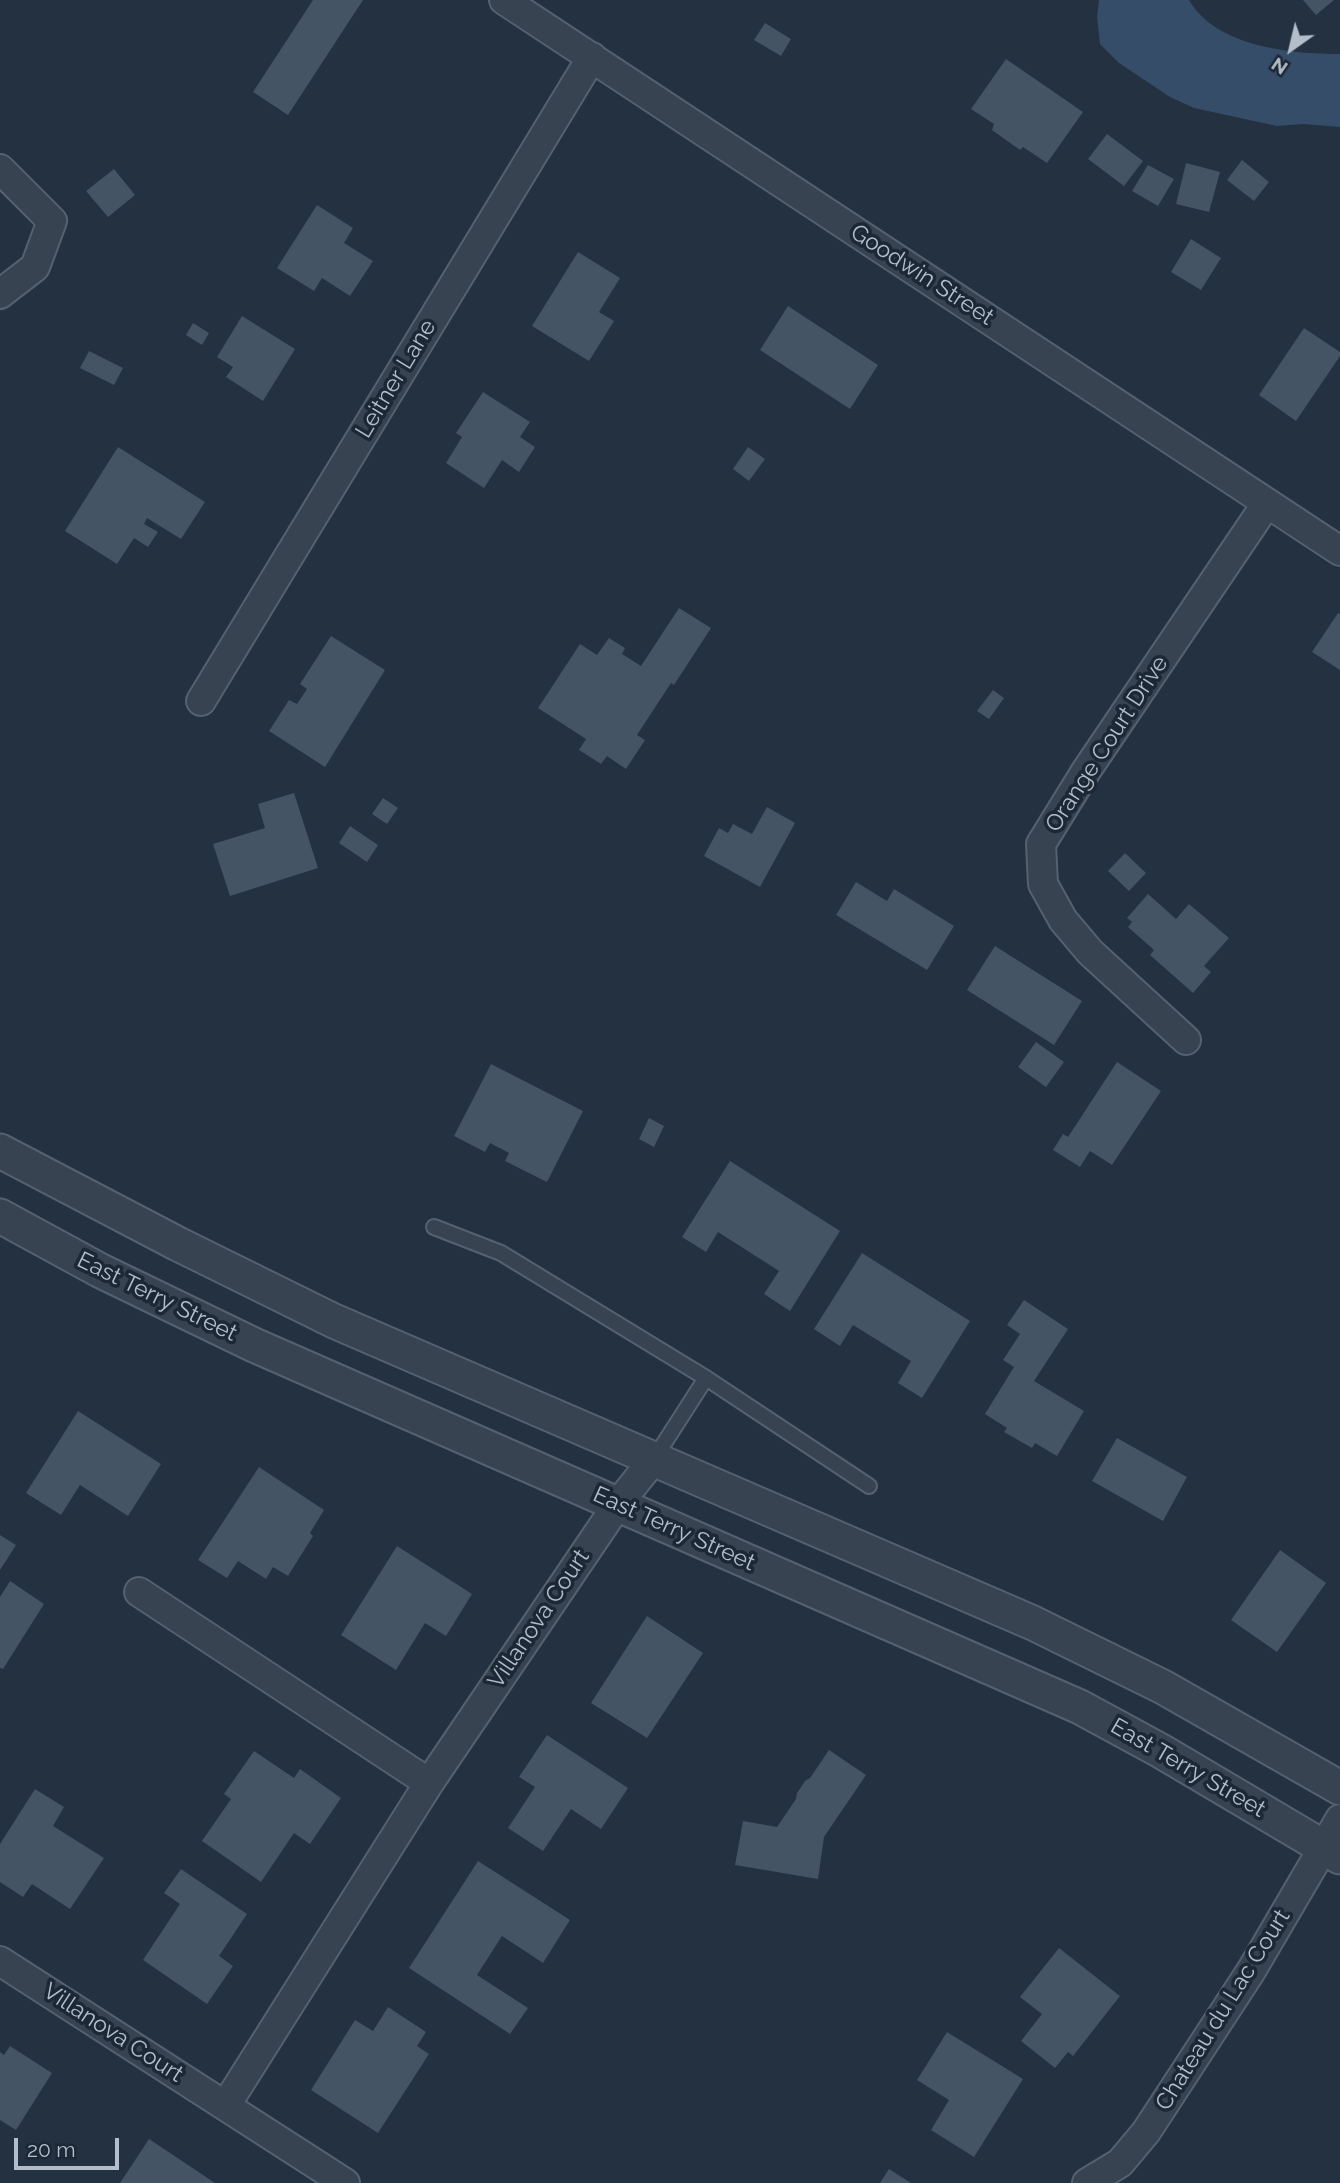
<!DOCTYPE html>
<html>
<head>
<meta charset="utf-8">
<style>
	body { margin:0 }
	#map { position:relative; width:1340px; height:2183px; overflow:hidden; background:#233140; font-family:Raleway,sans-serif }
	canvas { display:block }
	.north { position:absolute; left:1256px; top:14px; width:70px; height:70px; -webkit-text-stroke:5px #1c2835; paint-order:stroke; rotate:214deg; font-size:19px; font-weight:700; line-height:28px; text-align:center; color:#b4becb }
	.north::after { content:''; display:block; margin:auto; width:24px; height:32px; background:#b4becb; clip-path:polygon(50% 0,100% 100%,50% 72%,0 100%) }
	.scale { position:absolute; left:14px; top:2138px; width:105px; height:32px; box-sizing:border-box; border:4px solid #b4becb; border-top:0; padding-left:9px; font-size:21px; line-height:24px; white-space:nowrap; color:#b4becb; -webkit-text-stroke:5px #1c2835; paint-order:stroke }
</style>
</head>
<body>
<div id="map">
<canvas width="1340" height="2183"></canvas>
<div class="north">N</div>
<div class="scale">20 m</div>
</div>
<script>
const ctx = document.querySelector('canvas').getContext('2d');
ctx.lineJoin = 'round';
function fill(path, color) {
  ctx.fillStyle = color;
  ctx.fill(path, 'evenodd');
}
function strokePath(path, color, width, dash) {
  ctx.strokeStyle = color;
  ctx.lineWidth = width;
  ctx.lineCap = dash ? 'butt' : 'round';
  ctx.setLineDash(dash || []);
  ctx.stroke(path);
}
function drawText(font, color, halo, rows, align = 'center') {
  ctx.font = font + ' Raleway,sans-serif';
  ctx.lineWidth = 7;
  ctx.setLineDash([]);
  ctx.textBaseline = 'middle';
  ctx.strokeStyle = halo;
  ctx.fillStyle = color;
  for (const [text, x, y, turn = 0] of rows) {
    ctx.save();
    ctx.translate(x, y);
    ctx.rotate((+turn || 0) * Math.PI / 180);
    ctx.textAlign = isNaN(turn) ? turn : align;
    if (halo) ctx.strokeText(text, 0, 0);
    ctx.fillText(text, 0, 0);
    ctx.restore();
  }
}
const water = new Path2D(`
	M1099 0H1189C1216 47 1292 54 1340 54V127L1304 124 1277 126 1194 108 1170 97 1119 63 1100 44 1097 17Z`);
const building = new Path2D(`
	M313 0H363L288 115 253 92Z
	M1303 0H1334L1316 15Z
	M765 23 791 39 781 56 754 40Z
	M1006 59 1083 112 1047 163 1023 147 1020 150 992 130 994 124 971 109Z
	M1107 134 1143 161 1124 186 1088 159Z
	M1242 160 1269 182 1254 201 1227 180Z
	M1186 163 1220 172 1209 212 1176 204Z
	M1148 165 1174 179 1158 206 1132 191Z
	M114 169 135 195 108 217 86 191Z
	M317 205 353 228 344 243 373 261 350 296 322 278 314 291 277 268Z
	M1191 239 1221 258 1201 290 1171 272Z
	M578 252 620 278 599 312 614 321 589 361 532 326Z
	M788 306 878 365 850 409 760 350Z
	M242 316 295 349 263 401 226 377 233 367 217 357Z
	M193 323 209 333 202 345 186 335Z
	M1304 328 1340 352V356L1296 421 1259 395Z
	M89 351 123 368 114 385 80 368Z
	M483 392 530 422 520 437 535 447 519 472 502 460 484 488 446 463 462 437 456 433Z
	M118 447 205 502 181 539 147 518 144 524 158 532 148 547 134 538 117 564 65 531Z
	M748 447 765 459 749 481 733 469Z
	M679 608 711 628 674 685 671 683 637 735 645 740 626 769 607 756 601 764 579 750 586 739 538 708 580 644 597 655 609 638 625 648 622 654 641 666Z
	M1338 613 1340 614V670L1312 652Z
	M331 636 385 670 325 767 269 731 289 700 297 704 307 689 300 684Z
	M993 690 1004 698 989 719 977 711Z
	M294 793 318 868 230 896 213 844 265 828 258 804Z
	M383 798 398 808 387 824 372 814Z
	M767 807 795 823 760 887 704 856 719 828 728 833 733 824 752 834Z
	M350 826 378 845 367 862 339 843Z
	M1125 853 1146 873 1129 891 1108 871Z
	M856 882 887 901 894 889 954 926 927 970 836 915Z
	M1148 894 1176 919 1189 904 1229 938 1204 966 1211 972 1193 993 1150 955 1154 950 1128 927 1132 922 1127 918Z
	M995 946 1082 1001 1054 1045 967 990Z
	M1036 1042 1064 1062 1046 1087 1018 1067Z
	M1117 1062 1161 1091 1112 1165 1090 1151 1080 1167 1053 1150 1063 1134 1068 1137Z
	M491 1064 583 1111 547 1182 505 1161 509 1153 490 1143 485 1152 454 1136Z
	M649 1118 664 1126 654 1147 639 1139Z
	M730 1161 840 1231 790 1311 764 1294 779 1271 718 1232 706 1252 682 1237Z
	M862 1253 970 1321 922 1398 898 1383 911 1361 853 1325 840 1346 814 1329Z
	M1024 1300 1068 1329 1034 1381 1084 1411 1057 1456 1035 1443 1032 1448 1004 1432 1007 1428 985 1414 1014 1367 1003 1360 1020 1334 1007 1325Z
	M78 1411 161 1464 128 1516 80 1485 61 1515 26 1493Z
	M1117 1438 1187 1477 1163 1521 1092 1481Z
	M259 1467 324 1510 310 1533 313 1536 288 1576 273 1567 266 1579 238 1561 227 1578 198 1560Z
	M0 1535 16 1545 0 1570Z
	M397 1546 472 1594 446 1636 425 1623 396 1670 341 1635Z
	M1280 1550 1326 1583 1277 1652 1231 1620Z
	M10 1581 44 1604 3 1669 0 1668V1597Z
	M647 1616 703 1653 647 1738 591 1703Z
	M547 1735 628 1788 601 1829 571 1809 543 1851 508 1828 535 1787 519 1777Z
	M829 1750 866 1775 824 1837 818 1879 735 1865 743 1821 777 1827 796 1799 797 1793 805 1781 810 1778Z
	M254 1751 294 1778 300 1769 341 1798 310 1844 294 1833 261 1882 202 1841 231 1799 224 1794Z
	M35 1789 64 1807 53 1826 104 1858 70 1909 32 1884 23 1897 0 1882V1844Z
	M478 1861 570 1920 543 1963 502 1936 477 1975 528 2008 510 2034 409 1968Z
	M181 1869 247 1914 219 1956 233 1966 207 2004 143 1960 180 1904 164 1893Z
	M1059 1948 1120 1996 1073 2056 1068 2052 1055 2068 1021 2041 1042 2014 1020 1997Z
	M388 2007 426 2032 417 2046 429 2054 378 2133 311 2090 355 2020 373 2031Z
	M947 2032 1023 2079 974 2157 931 2130 949 2100 917 2080Z
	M10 2046 52 2073 16 2130 0 2120V2052L4 2055Z
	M149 2139 215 2183H120Z
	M889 2169 911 2183H880Z`);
const service = new Path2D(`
	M434 1227 501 1253 706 1378 869 1486
	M654 1459 706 1378`);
const minor = new Path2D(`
	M504 0 1340 551
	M0 169 52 221 35 267 0 294
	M201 701 592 57
	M1186 1040 1090 952 1063 920 1043 884 1041 844 1086 771 1267 503
	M139 1592 429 1783
	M0 1961 345 2183
	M226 2105 429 1783 618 1504 654 1459
	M1087 2183 1120 2163 1146 2132 1251 1971 1340 1819`);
const tertiary = new Path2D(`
	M0 1151 178 1244 334 1321 1033 1623 1163 1687 1340 1788
	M0 1216 101 1271 254 1345 1080 1707 1161 1751 1340 1857`);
const streetNames = [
	["Goodwin Street",922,275,33],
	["Leitner Lane",396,379,-59],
	["Orange Court Drive",1107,744,-57],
	["East Terry Street",157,1297,26],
	["East Terry Street",674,1529,24],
	["Villanova Court",539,1619,-56],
	["East Terry Street",1188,1768,30],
	["Chateau du Lac Court",1223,2010,-58],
	["Villanova Court",113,2033,33]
];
fill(water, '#354d68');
fill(building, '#445465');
strokePath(service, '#55616e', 18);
strokePath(minor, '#55616e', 32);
strokePath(tertiary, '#55616e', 37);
strokePath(service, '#374350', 14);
strokePath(minor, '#374350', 28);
strokePath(tertiary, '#374350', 33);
drawText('23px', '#b4becb', '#1c2835', streetNames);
</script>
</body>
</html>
